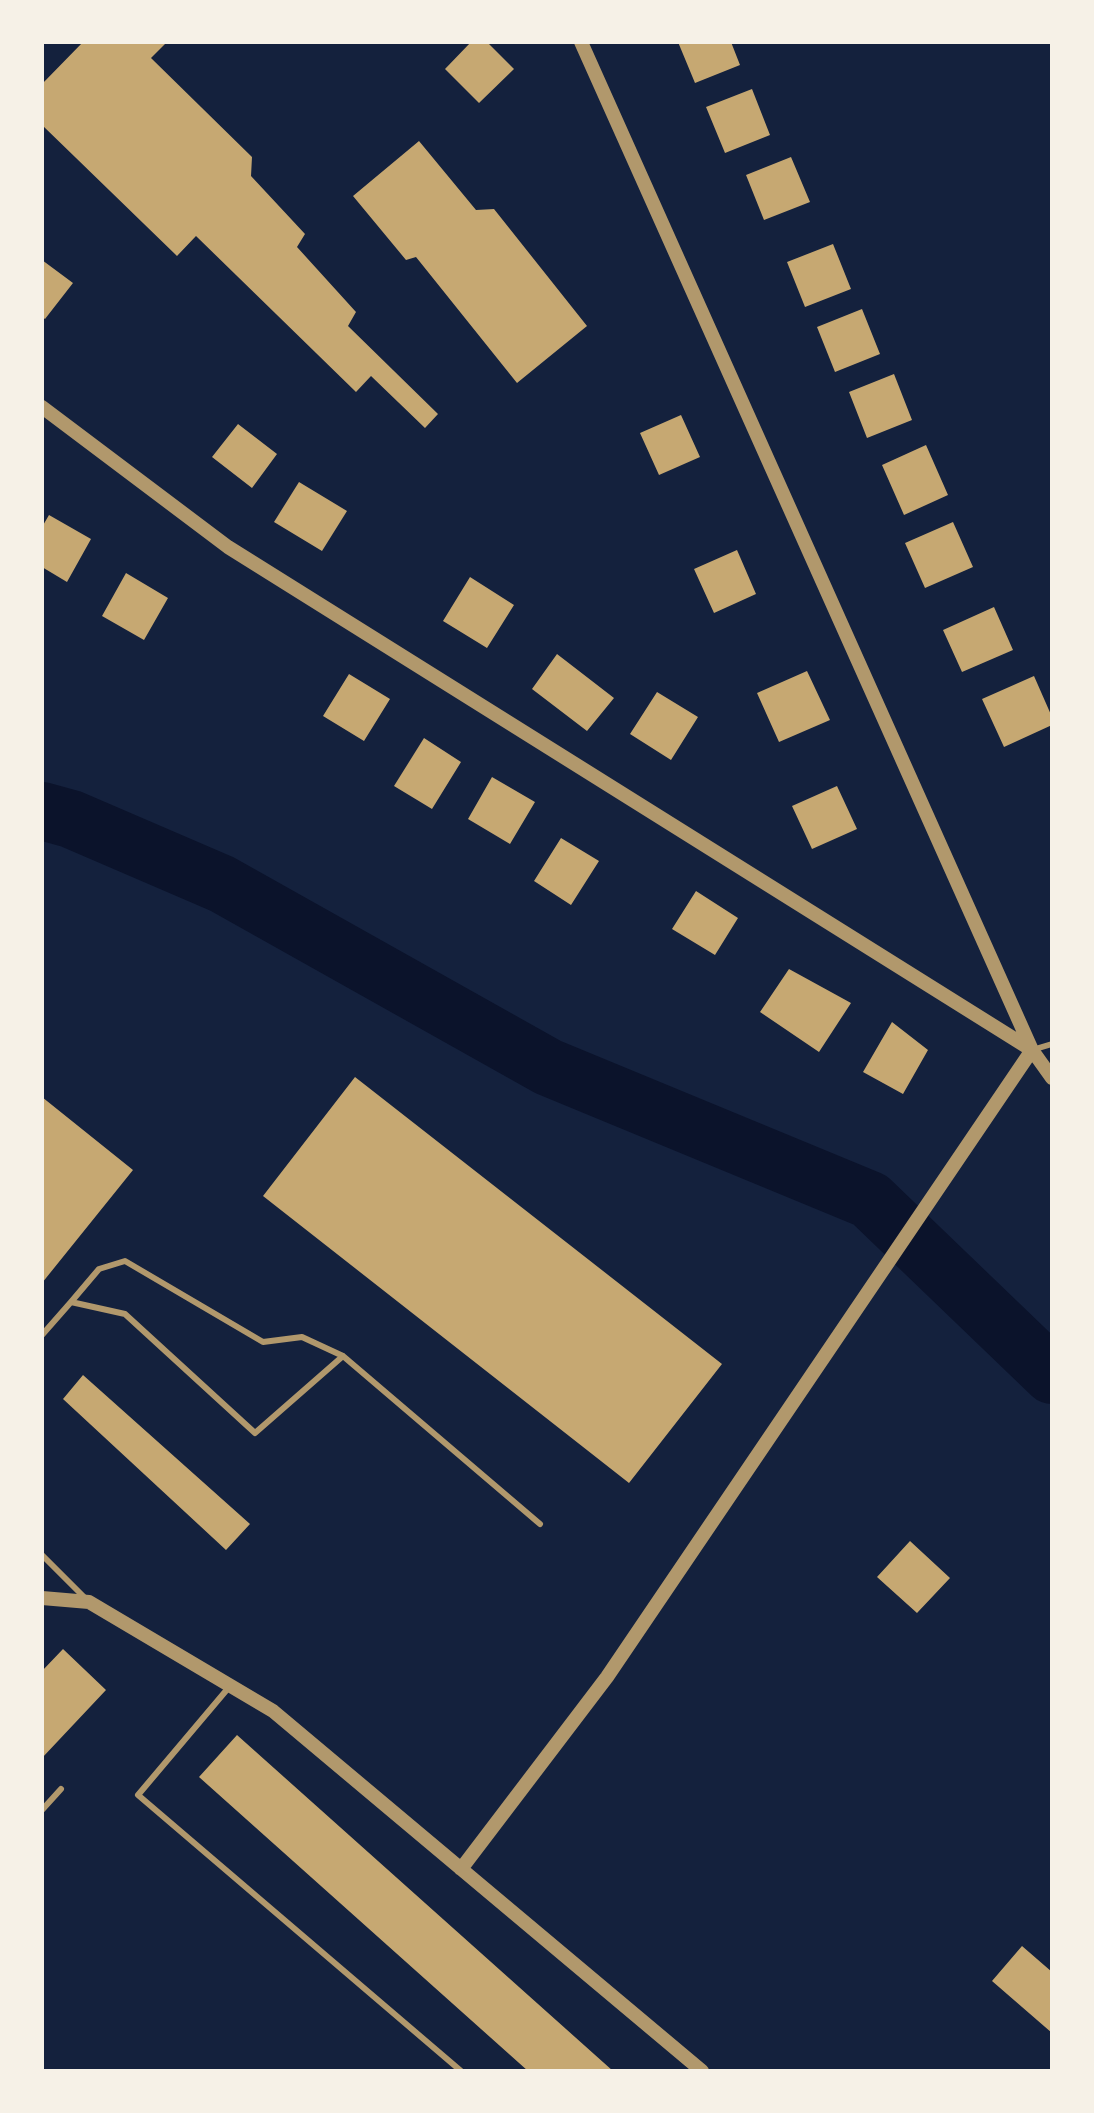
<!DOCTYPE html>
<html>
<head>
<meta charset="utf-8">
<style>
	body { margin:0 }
	#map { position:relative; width:1094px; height:2113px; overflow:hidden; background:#14213d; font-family:"Sofia Sans Condensed",sans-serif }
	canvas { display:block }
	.frame { position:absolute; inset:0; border:44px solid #f6f1e7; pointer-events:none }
</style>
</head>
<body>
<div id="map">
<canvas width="1094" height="2113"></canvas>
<div class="frame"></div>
</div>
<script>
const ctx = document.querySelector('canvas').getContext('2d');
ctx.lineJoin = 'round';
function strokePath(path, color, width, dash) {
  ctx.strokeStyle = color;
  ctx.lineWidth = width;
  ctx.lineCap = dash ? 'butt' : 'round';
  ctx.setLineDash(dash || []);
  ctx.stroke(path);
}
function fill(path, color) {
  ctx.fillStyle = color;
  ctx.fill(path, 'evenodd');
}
const river = new Path2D(`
	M42 811 71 819 222 884 548 1067 870 1200 1052 1375`);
const building = new Path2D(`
	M83 42H167L151 58 252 157 251 176 305 234 297 247 356 312 348 326 438 414 425 428 371 376 356 392 196 236 177 256 42 125V84Z
	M471 42H487L514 69 479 103 445 69Z
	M678 42H731L740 65 695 83Z
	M752 89 770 135 725 153 706 107Z
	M419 141 476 210 494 209 587 326 517 383 416 257 406 260 353 196Z
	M791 157 810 202 764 220 746 175Z
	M833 244 851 289 805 307 787 262Z
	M42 260 73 283 45 319 42 317Z
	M862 309 880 354 835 372 817 327Z
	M894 374 912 420 867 438 849 392Z
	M681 415 700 457 659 475 640 433Z
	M238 424 277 454 252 488 212 457Z
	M926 445 948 495 904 515 882 465Z
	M299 482 347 511 322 551 274 522Z
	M49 515 91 539 67 582 42 567V527Z
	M953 522 973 567 925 588 905 543Z
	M737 550 756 594 714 613 694 569Z
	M126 573 168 598 144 640 102 616Z
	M470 577 514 605 487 648 443 621Z
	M994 607 1013 650 962 672 943 630Z
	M557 654 614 698 587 731 532 689Z
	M807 671 830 720 779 742 757 693Z
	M349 674 390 699 364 741 323 716Z
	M1034 676 1052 717V725L1004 747 982 699Z
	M657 692 698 717 671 760 630 734Z
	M424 738 461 762 432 809 394 786Z
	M492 777 535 802 510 844 468 819Z
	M837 786 857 829 812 849 792 806Z
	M561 838 599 861 571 905 534 881Z
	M696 891 738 918 715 955 672 929Z
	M789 969 851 1003 819 1052 760 1012Z
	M892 1022 928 1050 903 1094 863 1072Z
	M355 1077 722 1364 629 1483 263 1196Z
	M42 1097 133 1170 42 1283Z
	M83 1375 250 1524 226 1550 63 1399Z
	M910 1541 950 1578 917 1613 877 1577Z
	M63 1649 106 1690 42 1758V1671Z
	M237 1735 613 2071H528L199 1777Z
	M1022 1946 1052 1972V2033L992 1981Z`);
const service = new Path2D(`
	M1032 1050 1052 1044
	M71 1302 99 1269 125 1261 263 1342 302 1337 343 1356 540 1524
	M42 1335 71 1302 125 1314 255 1433 343 1356
	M42 1555 85 1598
	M230 1686 138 1795 461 2071
	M42 1810 61 1789`);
const tertiary = new Path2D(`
	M581 42 1032 1050 1052 1078
	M42 407 228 547 1032 1050
	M42 1598 89 1602 273 1711 702 2071
	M461 1869 607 1677 1032 1050`);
strokePath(river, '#0b132b', 58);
fill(building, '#c6a872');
strokePath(service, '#b1986c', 6);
strokePath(tertiary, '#b1986c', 14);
</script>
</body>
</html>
